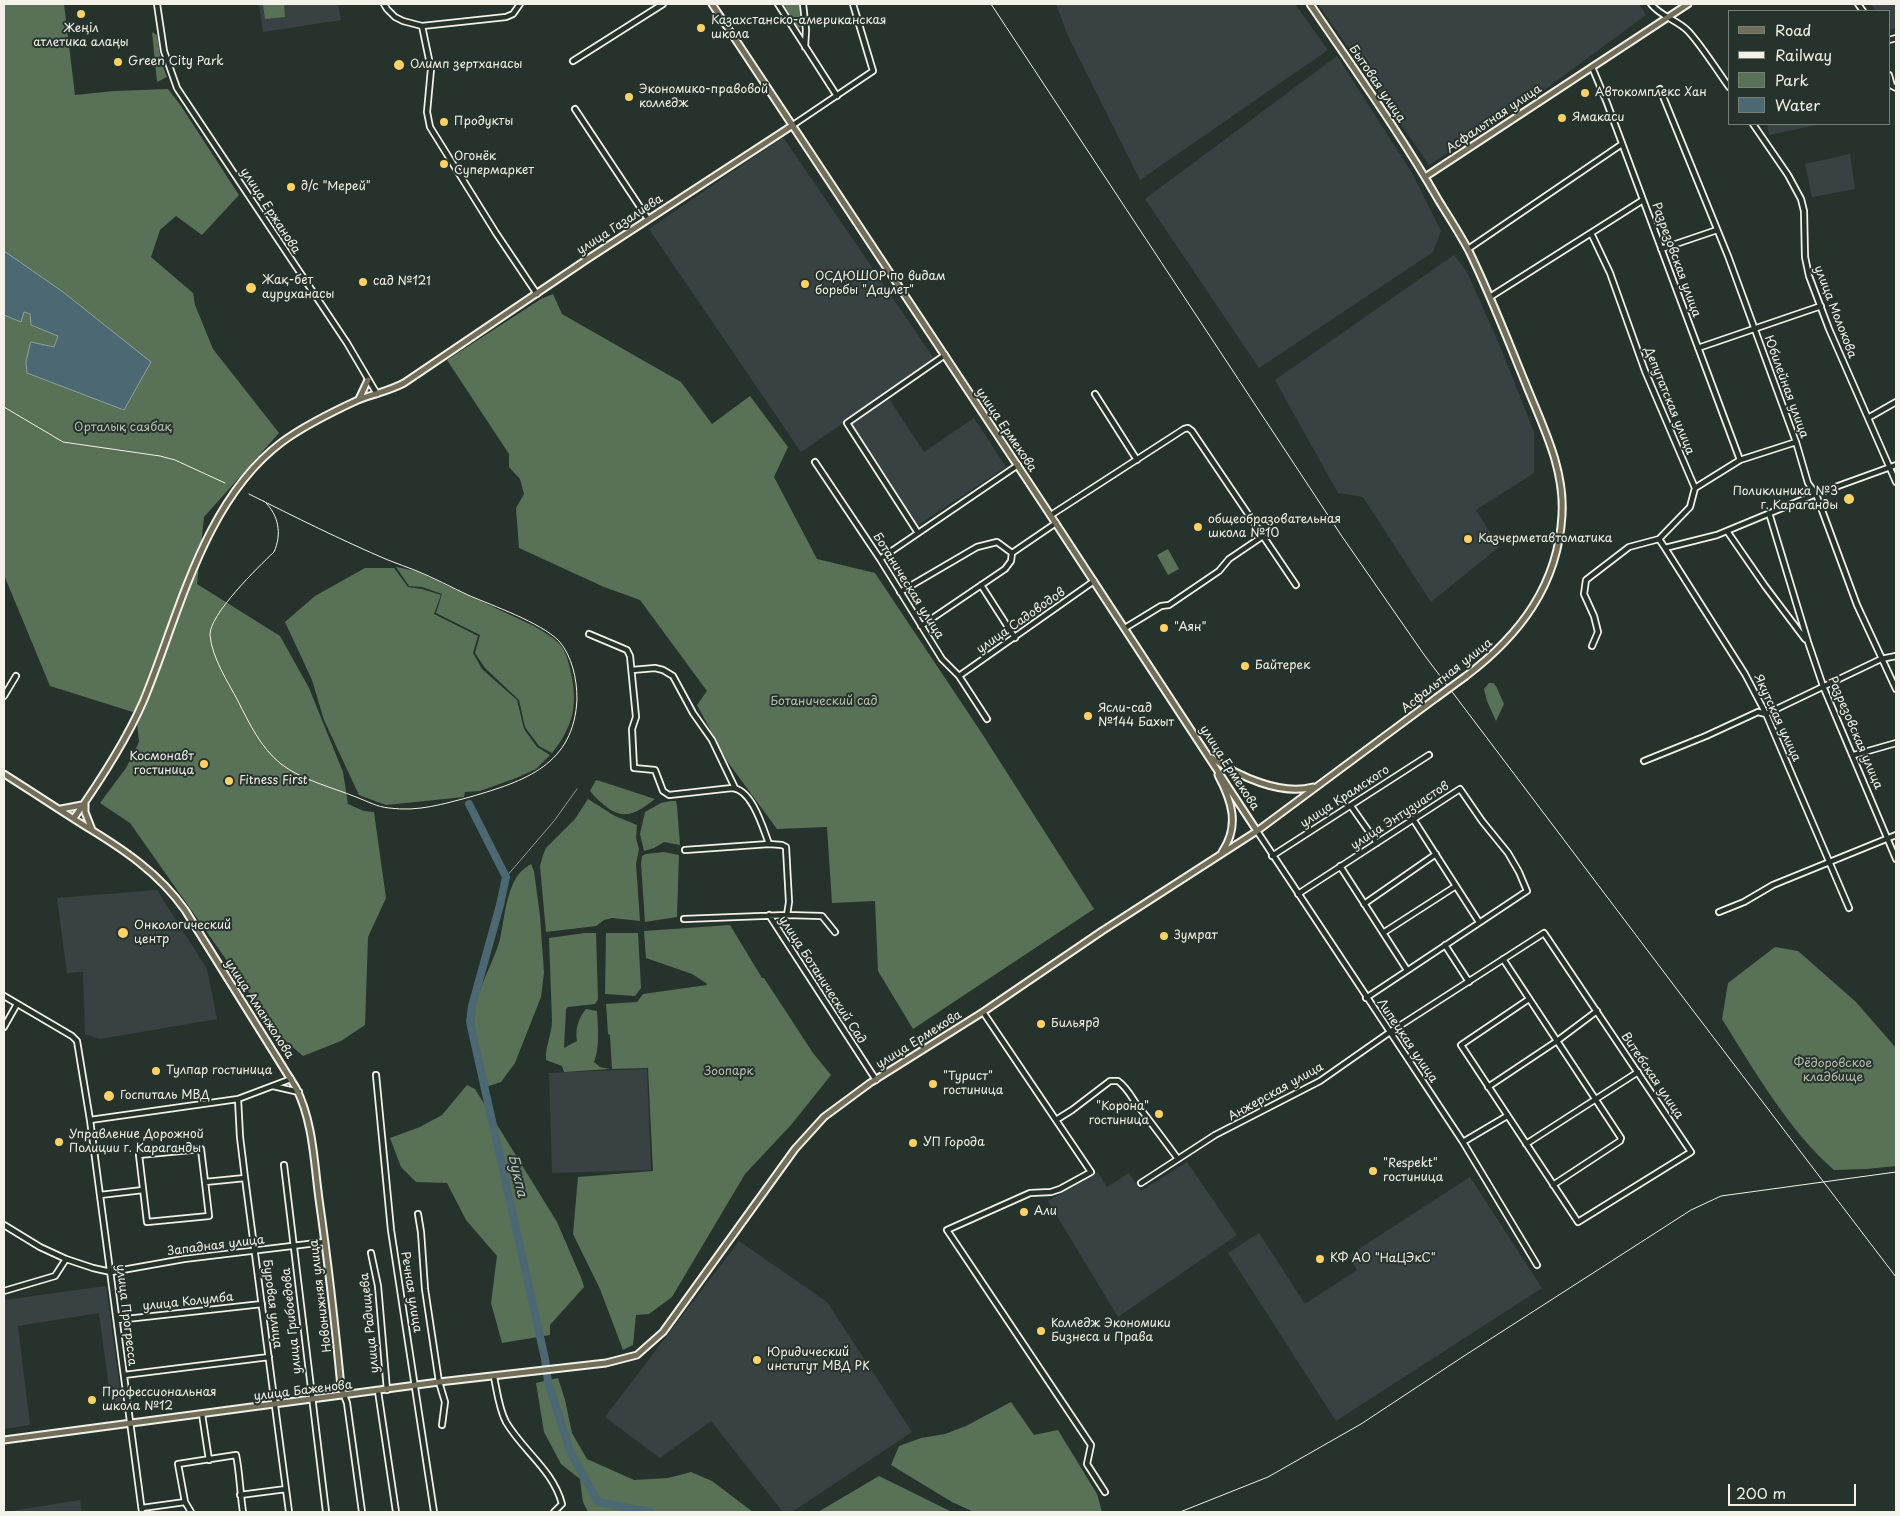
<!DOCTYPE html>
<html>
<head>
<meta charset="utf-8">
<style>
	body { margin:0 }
	#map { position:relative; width:1900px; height:1516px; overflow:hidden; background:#26332d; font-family:"Playpen Sans",sans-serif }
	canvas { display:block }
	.frame { position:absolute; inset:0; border:5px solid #f4f1e8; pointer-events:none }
	.legend { position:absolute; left:1728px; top:10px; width:162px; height:115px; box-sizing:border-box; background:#26332d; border:1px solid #787f78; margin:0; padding:6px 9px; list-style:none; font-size:15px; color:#f4f1e8 }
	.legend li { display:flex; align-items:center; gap:10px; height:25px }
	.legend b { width:25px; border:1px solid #787f78 }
	.scale { position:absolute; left:1728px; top:1484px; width:128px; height:22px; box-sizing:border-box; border:2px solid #f4f1e8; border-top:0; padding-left:6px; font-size:15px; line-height:18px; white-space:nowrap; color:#f4f1e8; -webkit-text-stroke:4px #26332d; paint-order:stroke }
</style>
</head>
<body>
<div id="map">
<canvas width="1900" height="1516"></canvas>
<div class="frame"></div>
<ul class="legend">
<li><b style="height:6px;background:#706e59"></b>Road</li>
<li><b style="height:6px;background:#f4f1e8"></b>Railway</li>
<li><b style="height:14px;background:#597156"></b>Park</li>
<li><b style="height:14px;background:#4c6872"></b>Water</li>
</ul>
<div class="scale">200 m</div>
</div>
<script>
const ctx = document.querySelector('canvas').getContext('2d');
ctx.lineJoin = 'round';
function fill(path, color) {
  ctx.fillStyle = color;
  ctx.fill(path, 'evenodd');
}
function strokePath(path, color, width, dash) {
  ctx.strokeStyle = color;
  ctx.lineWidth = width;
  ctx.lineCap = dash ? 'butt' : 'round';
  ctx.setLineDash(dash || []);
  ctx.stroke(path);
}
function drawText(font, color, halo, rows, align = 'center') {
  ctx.font = font + ' "Playpen Sans",sans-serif';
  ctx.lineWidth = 4;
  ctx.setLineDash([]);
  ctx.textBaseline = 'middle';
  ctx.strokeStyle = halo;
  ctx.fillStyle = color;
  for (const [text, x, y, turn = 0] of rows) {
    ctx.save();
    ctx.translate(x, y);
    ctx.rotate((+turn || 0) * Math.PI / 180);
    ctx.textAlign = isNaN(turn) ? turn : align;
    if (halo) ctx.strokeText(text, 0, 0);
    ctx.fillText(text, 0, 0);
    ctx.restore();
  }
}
const built = new Path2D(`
	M259 4H338L341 20 263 32Z
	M1056 4H1295L1328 50 1140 180 1068 36Z
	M1318 4H1639L1646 15 1540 93 1429 165Z
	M1871 4H1896V28L1889 30V11H1876Z
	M1337 56 1412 173 1441 231 1433 252 1259 368 1145 199Z
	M1767 124H1821L1769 135Z
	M783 137 935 360 801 452 649 229Z
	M1850 154 1855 189 1812 197 1805 164Z
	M1454 255 1467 272 1500 346 1534 432V473L1476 510 1499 547 1431 602 1363 497 1338 493 1275 380Z
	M889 399 924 452 974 418 1006 467 918 525 852 424Z
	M157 890 207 969 217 1019 100 1039 85 1034 83 972 67 973 57 898Z
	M647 1069 651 1170 552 1173 549 1073Z
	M1187 1162 1237 1235 1118 1317 1048 1201 1098 1172 1107 1187 1129 1173 1141 1191Z
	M1470 1177 1542 1288 1336 1421 1228 1253 1259 1233 1305 1304 1357 1270 1348 1256Z
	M739 1241 827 1302 912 1432 792 1512H783L711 1421 660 1458 605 1417Z
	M106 1286 123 1410 112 1411 99 1313 18 1326 30 1425 4 1429V1300Z
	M80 1500 82 1512H11V1511Z`);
const green = new Path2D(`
	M4 4H64L75 95 114 91 168 89 181 106 239 195 202 235 176 216 160 230 151 257 193 293 195 305 213 349 279 433 204 517 197 584 280 636 309 688 343 772 348 804 364 811 374 812 386 898 368 937 365 1025 341 1041 303 1056 280 1036 130 823 100 803 126 768 139 742 136 713 50 686 4 575Z
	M263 4H284L285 17 265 19Z
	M783 4H800L803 26 798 28Z
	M152 32 157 35 161 62 167 77 157 82Z
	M553 294 562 314 681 382 712 424 750 396 788 447 774 477 817 559 875 573 981 732 1094 909 913 1029 878 971 875 901 832 903 827 827 777 829 727 761 697 705 707 691 640 600 604 587 519 548 516 508 524 494 520 479 509 467V454L447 360 541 299Z
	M1168 549 1179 569 1168 575 1157 555Z
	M396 567 416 571 534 626C544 632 555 638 562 647 567 655 569 664 571 673 578 705 573 727 552 753L539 746 525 727 519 700 485 668 475 653 480 635 436 613 442 594 422 587 409 586Z
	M365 568H394L408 587 422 589 441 595 434 614 478 636 473 653 482 669 517 700 524 729 537 747 550 755 536 769 516 778 480 791 465 792 464 797 386 805 359 795 324 720 312 680 285 622 315 596Z
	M1489 683H1493L1496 686 1504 704 1496 721 1487 701 1484 689Z
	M596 780 603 782 655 799C637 813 624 822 604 805 599 801 594 796 590 791Z
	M588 799 615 816 637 825 636 838 639 849 636 864 640 921 612 918 604 920 596 926 546 932 540 866 543 855 546 848 575 819Z
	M671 801H676L677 806 680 845 664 842 654 848 644 851 640 834 645 812 661 803Z
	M664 852 679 855 677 917 645 922 641 864 642 856 646 854Z
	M531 864 534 871 540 916 544 973 541 997 515 1063 501 1082 486 1087C482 1065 474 1041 474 1019 475 991 493 965 500 939 504 921 505 901 513 884 517 875 522 869 531 864Z
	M730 925 762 978H764L813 1053 831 1075 791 1125 745 1174 672 1297 649 1314 636 1315 633 1345 623 1350 600 1289 573 1234 578 1177 653 1171 648 1068 612 1069 610 1035 608 1034 606 1004 637 1002 643 994 707 985 706 983 692 974 646 958 644 931Z
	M585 933H596L598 999 595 1004 568 1007 566 1009 564 1048 577 1041C575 1029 578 1019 586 1009L597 1011C598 1028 600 1047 594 1062L600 1067 610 1069 564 1072 562 1066 546 1060C545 1046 552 1034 552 1021 551 993 550 966 549 938Z
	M606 933H638L641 988 635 996 605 994Z
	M1775 947 1798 951 1856 1002 1896 1048V1166L1867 1169 1834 1170C1790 1132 1753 1069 1722 1019L1728 983Z
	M467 1085 475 1089 557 1222 582 1280 584 1287 550 1325V1335L502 1343 491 1303 497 1256 466 1220 447 1183 416 1182 401 1167 390 1138 420 1127 442 1115Z
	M558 1378 565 1400 572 1433 587 1459 634 1480 668 1478 691 1472 712 1481 753 1512H588L583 1502 580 1479 561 1464 544 1432 536 1383Z
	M1011 1402 1034 1435 1058 1430 1097 1494 1102 1512H974L952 1502 891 1465 899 1446 921 1438 945 1434 966 1426Z
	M879 1476 952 1512H818Z`);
const water = new Path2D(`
	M4 251 63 292 151 362 124 410 27 373 26 362 30 344 31 342 54 347 58 336 31 325 30 314 24 312 21 322 4 315Z`);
const stream = new Path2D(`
	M506 877 554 821 577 789`);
const river = new Path2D(`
	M469 804 506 877 500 905 472 1006 470 1022 545 1359 548 1382 570 1451 598 1502 650 1512`);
const minor = new Path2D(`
	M157 4 164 51 177 88 347 343 377 394
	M384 4 387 9 395 17 403 21 422 26 506 17 513 14 520 4
	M778 4 837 96
	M803 4 806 30 805 47
	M1651 4C1661 17 1678 20 1689 32 1704 49 1716 69 1729 87
	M1858 4 1863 11
	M422 26 431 69 427 112 430 127 496 233 537 294
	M1889 40 1896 38
	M573 61 663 4
	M1592 67 1607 103 1740 460
	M1889 75 1892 86 1896 88
	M1660 89 1728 256 1796 442 1808 483 1816 494 1857 605 1896 689
	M575 109 648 219
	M1753 124 1788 175 1801 199 1804 211 1805 257 1809 276 1829 329 1896 482
	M793 125 873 71 853 4
	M1591 233 1610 273 1645 371 1695 488 1690 507 1659 539 1629 547 1586 580 1584 594 1594 616 1598 632 1592 646
	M1468 249 1622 144
	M1661 249 1717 230
	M1490 297 1643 200
	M1698 348 1821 306
	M1095 394 1137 460
	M1868 418 1896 402
	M815 462 880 559 942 659 959 676 987 719
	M1695 488 1740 460 1796 442
	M1769 513 1808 642 1823 686 1896 859
	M1051 515 1184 429 1188 428 1192 431 1296 585
	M1727 531 1765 586 1805 639
	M918 533 847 423 945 355
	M1659 539 1665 548 1717 535 1816 494 1896 465
	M1665 548 1745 674 1766 714 1849 908
	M880 559 1018 465
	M981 585 1015 638
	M900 592 977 547 997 542 1012 553 1056 523
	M921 626 1005 569 1011 561 1012 553
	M1125 628 1161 606 1169 605 1219 571 1229 559 1263 536
	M589 634 627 650 630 656 636 717 632 729 634 768 655 770 663 791 669 795 732 788C752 789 763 828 769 844L782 845 786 847 789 902 787 915
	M632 670 655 668 663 670 673 676 693 713 712 740 735 788
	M959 676 1094 581
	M4 696 16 676
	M1854 755 1896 743
	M1644 761 1706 736 1758 712 1766 714 1881 659 1896 656
	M1351 806 1377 843
	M1413 819 1479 922
	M1257 831 1463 1142 1537 1265
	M685 850 769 844
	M1272 856 1429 755
	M1340 866 1407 970
	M1298 894 1460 789 1482 821 1508 853 1519 872 1527 891 1366 998
	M1364 904 1436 854
	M1719 912 1744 902 1773 885 1896 835
	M769 915 876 1080
	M684 919 787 915 822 916 835 932
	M1383 933 1456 886
	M1445 945 1469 982
	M1503 959 1621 1138 1620 1141 1553 1185
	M4 996 72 1036 77 1041 90 1120 142 1512
	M983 1012 1091 1172 1060 1189 1051 1192 1030 1193 947 1230 1091 1445 1087 1464 1105 1492
	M4 1027 17 1004
	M376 1075 391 1230 434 1512
	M273 1086 299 1092
	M1488 1087 1557 1041 1597 1011
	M238 1099 240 1137 245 1178 289 1512
	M90 1120 238 1099 291 1079
	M1056 1120 1072 1110 1110 1081H1118C1126 1087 1130 1094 1135 1102 1150 1121 1164 1140 1178 1159
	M1463 1142 1507 1116
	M1526 1144 1638 1072
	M284 1165 326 1512
	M205 1182 209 1216 147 1222 139 1155 201 1149 205 1182 245 1178
	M1141 1183 1215 1135 1320 1081 1390 1032 1544 933 1691 1152 1578 1222 1461 1045 1529 999
	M100 1195 143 1190
	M418 1214 421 1232 425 1289 439 1382 445 1402 442 1425
	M4 1225 40 1247 66 1259 93 1268 111 1272 184 1259 325 1242
	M371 1253 378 1286 387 1390
	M4 1291 55 1276 66 1259
	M117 1320 262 1304
	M124 1375 269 1357
	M494 1377C497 1391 499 1409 506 1422 523 1451 553 1470 562 1504L554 1512
	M378 1391 396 1512
	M344 1395 347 1403 362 1512
	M202 1414 209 1460
	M240 1495 286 1489
	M142 1508 185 1502
	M191 1512 185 1502 178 1464 236 1455C240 1474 240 1493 243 1512`);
const major = new Path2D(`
	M712 4 1047 510 1257 831
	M1310 4C1354 69 1400 133 1439 201 1449 217 1460 234 1469 251 1490 294 1507 338 1525 382 1542 425 1565 468 1562 515 1558 585 1520 635 1466 676
	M1425 177 1688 4
	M359 399 368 380
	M1212 758C1238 776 1281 796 1313 787
	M4 774C31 791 58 809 85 826 123 849 159 873 185 910L296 1088C313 1121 314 1162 319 1199 328 1262 335 1324 341 1387L344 1395
	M1218 775C1232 801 1240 826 1222 852
	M85 804V812L92 830
	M61 809 82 805
	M74 818C100 781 125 743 143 702 179 616 203 501 282 442 305 425 332 412 358 400 373 394 389 391 404 383L586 260 793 125
	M4 1440 439 1382 606 1363 637 1355 663 1332 795 1149 824 1117 870 1083 983 1012 1102 931 1257 831 1436 698`);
const rail = new Path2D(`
	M991 4 1341 535 1425 656 1685 1000 1896 1277
	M4 407 63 442 160 456 175 460 225 483
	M249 494C295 517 341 540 388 560 398 564 407 567 417 571 434 578 451 587 468 595 493 606 540 622 559 641 572 656 577 679 577 699 574 765 525 781 470 797 443 804 418 812 389 808 377 807 367 801 356 797 331 787 302 780 281 764 261 748 249 723 238 701 228 682 212 658 210 635 209 615 258 567 274 552 282 534 279 515 264 501
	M1180 1512 1268 1477 1361 1424 1464 1356 1691 1210 1721 1196 1896 1172`);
const majorBridge = new Path2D(`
	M1436 698 1466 676`);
const markers = [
	[81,14,5,"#ffd166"],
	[701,28,5,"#ffd166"],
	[118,62,5,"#ffd166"],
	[399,65,6,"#ffd166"],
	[1585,93,5,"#ffd166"],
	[629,97,5,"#ffd166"],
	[1562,118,5,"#ffd166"],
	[444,122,5,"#ffd166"],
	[444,164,5,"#ffd166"],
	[291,187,5,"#ffd166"],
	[363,282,5,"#ffd166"],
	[805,284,5,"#ffd166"],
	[251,288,6,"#ffd166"],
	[1849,499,6,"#ffd166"],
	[1198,527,5,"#ffd166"],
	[1468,539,5,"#ffd166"],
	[1164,628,5,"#ffd166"],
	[1245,666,5,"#ffd166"],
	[1088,716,5,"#ffd166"],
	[204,764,5,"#ffd166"],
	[229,781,5,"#ffd166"],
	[123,933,6,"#ffd166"],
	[1164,936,5,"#ffd166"],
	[1041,1024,5,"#ffd166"],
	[156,1071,5,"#ffd166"],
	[933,1084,5,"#ffd166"],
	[109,1096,6,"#ffd166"],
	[1159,1114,5,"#ffd166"],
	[59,1142,5,"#ffd166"],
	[913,1143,5,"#ffd166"],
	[1373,1171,5,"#ffd166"],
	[1024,1212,5,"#ffd166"],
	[1320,1259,5,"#ffd166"],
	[1041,1331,5,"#ffd166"],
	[757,1360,5,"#ffd166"],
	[92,1400,5,"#ffd166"]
];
const poiNames = [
	["Казахстанско-американская",711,21],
	["школа",711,35],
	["Жеңіл",81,29,"center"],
	["атлетика алаңы",81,43,"center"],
	["Green City Park",128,62],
	["Олимп зертханасы",410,65],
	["Экономико-правовой",639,90],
	["колледж",639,104],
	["Автокомплекс Хан",1595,93],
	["Ямакаси",1572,118],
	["Продукты",454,122],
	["Огонёк",454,157],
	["Супермаркет",454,171],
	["д/с \"Мерей\"",301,187],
	["ОСДЮШОР по видам",815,277],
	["борьбы \"Даулет\"",815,291],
	["Жақ-бет",262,281],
	["ауруханасы",262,295],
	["сад №121",373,282],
	["Поликлиника №3",1838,492,"right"],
	["г. Караганды",1838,506,"right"],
	["общеобразовательная",1208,520],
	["школа №10",1208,534],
	["Казчерметавтоматика",1478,539],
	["\"Аян\"",1174,628],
	["Байтерек",1255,666],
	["Ясли-сад",1098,709],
	["№144 Бахыт",1098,723],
	["Космонавт",194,757,"right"],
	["гостиница",194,771,"right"],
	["Fitness First",239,781],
	["Онкологический",134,926],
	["центр",134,940],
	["Зумрат",1174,936],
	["Бильярд",1051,1024],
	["Тулпар гостиница",166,1071],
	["\"Турист\"",943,1077],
	["гостиница",943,1091],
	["Госпиталь МВД",120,1096],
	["\"Корона\"",1149,1107,"right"],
	["гостиница",1149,1121,"right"],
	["Управление Дорожной",69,1135],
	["Полиции г. Караганды",69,1149],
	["УП Города",923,1143],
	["\"Respekt\"",1383,1164],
	["гостиница",1383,1178],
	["Али",1034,1212],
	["КФ АО \"НаЦЭкС\"",1330,1259],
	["Колледж Экономики",1051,1324],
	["Бизнеса и Права",1051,1338],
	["Юридический",767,1353],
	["институт МВД РК",767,1367],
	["Профессиональная",102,1393],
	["школа №12",102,1407]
];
const streetNames = [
	["Бытовая улица",1377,84,56],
	["Асфальтная улица",1494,119,-34],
	["улица Ержанова",270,211,57],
	["улица Газалиева",620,225,-33],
	["Разрезовская улица",1676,260,70],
	["улица Молокова",1835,312,69],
	["Юбилейная улица",1786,387,70],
	["Депутатская улица",1669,401,68],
	["улица Ермекова",1006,430,56],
	["Ботаническая улица",908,586,58],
	["улица Садоводов",1021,621,-35],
	["Асфальтная улица",1447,676,-38],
	["Якутская улица",1777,718,65],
	["Разрезовская улица",1855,733,67],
	["улица Ермекова",1229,768,57],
	["улица Крамского",1345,797,-33],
	["улица Энтузиастов",1400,816,-33],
	["улица Ботанический Сад",822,980,57],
	["улица Аманжолова",259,1009,57],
	["улица Ермекова",919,1040,-32],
	["Липецкая улица",1407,1041,56],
	["Витебская улица",1652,1076,56],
	["Анжерская улица",1276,1092,-29],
	["Западная улица",216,1246,-7],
	["Речная улица",411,1292,81],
	["Новонижняя улица",321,1296,-97],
	["улица Колумба",188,1302,-6],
	["Буровая улица",272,1304,83],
	["улица Прогресса",126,1315,83],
	["улица Грибоедова",292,1321,-96],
	["улица Радищева",370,1323,-96],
	["улица Баженова",303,1391,-7]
];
const parkNames = [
	["Орталық саябақ",123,428],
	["Ботанический сад",824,702],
	["Фёдоровское",1833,1064],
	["кладбище",1833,1078],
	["Зоопарк",729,1072]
];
const waterNames = [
	["Букпа",517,1176,77]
];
fill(built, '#394242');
fill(green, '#597156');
fill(water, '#4c6872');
strokePath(water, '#8f9fa1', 1);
strokePath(stream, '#8f9fa1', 1);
strokePath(river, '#4c6872', 8);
strokePath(minor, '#f4f1e8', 8);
strokePath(major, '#f4f1e8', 9);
strokePath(minor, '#26332d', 4.5);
strokePath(major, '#706e59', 5);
strokePath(rail, '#f4f1e8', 1);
strokePath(majorBridge, '#f4f1e8', 9, []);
strokePath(majorBridge, '#706e59', 5);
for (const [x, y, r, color] of markers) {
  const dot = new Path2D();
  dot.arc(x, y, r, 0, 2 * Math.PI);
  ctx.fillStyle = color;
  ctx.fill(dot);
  strokePath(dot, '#26332d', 2);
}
drawText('12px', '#f4f1e8', '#26332d', poiNames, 'left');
drawText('12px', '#f4f1e8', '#26332d', streetNames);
drawText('12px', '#b6beae', '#26332d', parkNames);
drawText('italic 14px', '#b1bab9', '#26332d', waterNames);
</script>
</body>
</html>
